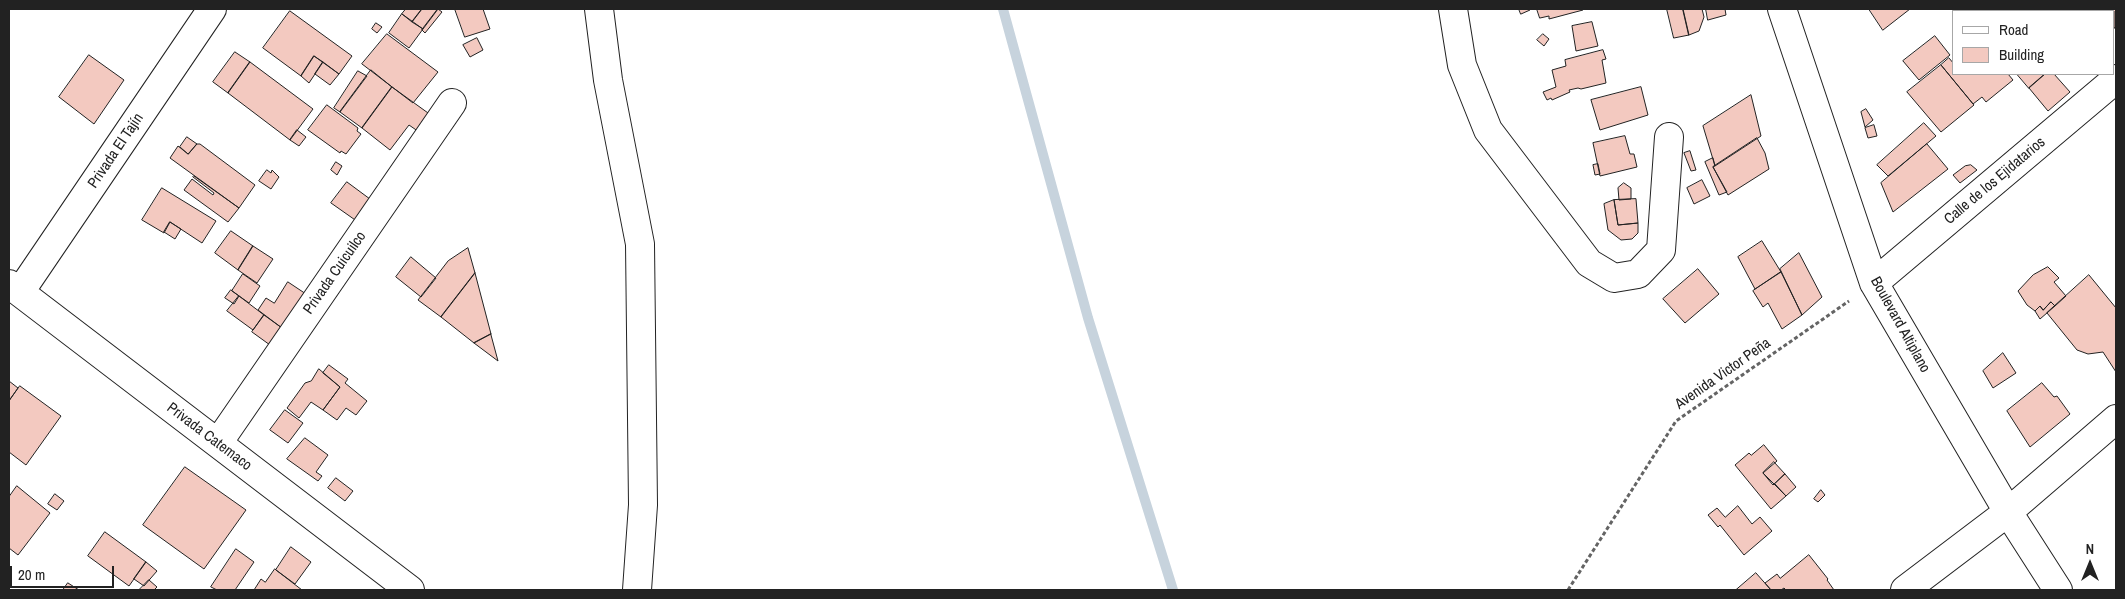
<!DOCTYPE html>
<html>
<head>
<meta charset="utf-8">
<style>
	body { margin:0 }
	#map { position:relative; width:2125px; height:599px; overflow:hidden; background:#fff; font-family:"Archivo Narrow",sans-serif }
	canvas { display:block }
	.frame { position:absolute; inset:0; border:10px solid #222; pointer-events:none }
	.legend { position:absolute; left:1952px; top:10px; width:162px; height:65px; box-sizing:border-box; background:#fff; border:1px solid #a7a7a7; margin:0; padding:6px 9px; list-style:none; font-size:15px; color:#222 }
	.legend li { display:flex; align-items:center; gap:10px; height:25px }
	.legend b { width:25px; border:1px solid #a7a7a7 }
	.north { position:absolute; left:2065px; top:539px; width:50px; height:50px; -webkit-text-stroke:4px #fff; paint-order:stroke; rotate:0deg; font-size:14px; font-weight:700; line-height:20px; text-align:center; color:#222 }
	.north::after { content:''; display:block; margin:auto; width:18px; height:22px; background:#222; clip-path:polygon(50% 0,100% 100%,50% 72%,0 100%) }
	.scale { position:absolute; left:10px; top:566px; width:104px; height:22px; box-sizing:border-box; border:2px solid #222; border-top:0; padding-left:6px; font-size:15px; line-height:18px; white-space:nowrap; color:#222; -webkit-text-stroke:4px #fff; paint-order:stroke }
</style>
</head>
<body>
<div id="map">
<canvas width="2125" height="599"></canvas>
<div class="frame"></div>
<ul class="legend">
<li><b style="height:6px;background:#fff"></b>Road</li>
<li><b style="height:14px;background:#f3c9c0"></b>Building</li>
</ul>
<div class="north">N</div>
<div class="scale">20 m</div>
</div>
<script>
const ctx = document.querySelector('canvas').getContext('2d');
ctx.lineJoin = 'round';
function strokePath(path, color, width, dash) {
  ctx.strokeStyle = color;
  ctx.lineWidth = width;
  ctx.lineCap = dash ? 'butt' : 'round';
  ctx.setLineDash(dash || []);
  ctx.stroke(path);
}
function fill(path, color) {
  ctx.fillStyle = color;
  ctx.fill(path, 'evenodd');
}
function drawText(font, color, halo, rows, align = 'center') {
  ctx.font = font + ' "Archivo Narrow",sans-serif';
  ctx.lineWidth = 4;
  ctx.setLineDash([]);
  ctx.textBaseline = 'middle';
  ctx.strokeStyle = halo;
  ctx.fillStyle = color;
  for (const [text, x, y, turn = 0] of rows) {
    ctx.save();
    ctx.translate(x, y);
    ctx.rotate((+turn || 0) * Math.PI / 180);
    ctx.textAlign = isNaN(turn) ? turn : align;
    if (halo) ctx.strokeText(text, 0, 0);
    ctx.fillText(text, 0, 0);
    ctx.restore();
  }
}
const stream = new Path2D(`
	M1003 9 1088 318 1173 590`);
const building = new Path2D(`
	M406 9H422L412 22 402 14Z
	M422 9H438L423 29 412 22Z
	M438 9 442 12 425 33 422 30Z
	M455 9H483L490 29 465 37Z
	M1519 9H1529L1530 10 1521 14Z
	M1537 9H1583V10L1549 19V16L1540 18Z
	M1667 9H1683L1689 35 1674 38Z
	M1683 9H1702L1704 17 1699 31 1689 35Z
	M1706 9H1725L1726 15 1708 20Z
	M1869 9H1910L1883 30Z
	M2098 9H2116V30L2114 27V11H2100Z
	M290 11 352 56 339 74 314 56 301 76 263 48Z
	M402 14 423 29 409 48 389 33Z
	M1592 22 1598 46 1576 51 1572 26Z
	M376 23 382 27 377 33 372 29Z
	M387 34 438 72 413 103 362 64Z
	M1543 34 1549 39 1544 46 1537 40Z
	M1935 36 1950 55 1919 80 1903 61Z
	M477 38 483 50 470 57 463 45Z
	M1603 50 1606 59 1602 60 1606 83 1581 89 1578 88 1569 90 1570 92 1552 100 1551 98 1547 100 1543 92 1556 87 1552 70 1566 66 1565 60Z
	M235 52 250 62 228 93 213 82Z
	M89 55 124 80 94 124 59 97Z
	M314 56 323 62 309 83 301 76Z
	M1949 58 1954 64V74H2008L2013 80 1986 102 1982 97 1973 104 1941 65Z
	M250 62 313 109 290 140 228 93Z
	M323 62 339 74 330 85 315 74Z
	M1941 65 1974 105 1941 132 1907 92Z
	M371 70 392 87 362 128 340 112Z
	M358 71 367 76 340 112 334 108Z
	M2017 74H2045L2029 88Z
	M2045 74H2054L2070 92 2048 111 2029 88Z
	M392 87 435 118 422 134 409 125 390 150 362 128Z
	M1641 87 1648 115 1600 130 1591 100Z
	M1751 95 1761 136 1715 166 1703 126Z
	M327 105 358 128 357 131 361 134 346 154 341 151 340 153 308 130Z
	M1866 109 1873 120 1865 127 1861 112Z
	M1924 123 1936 136 1888 176 1877 165Z
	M1874 125 1877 136 1868 138 1865 128Z
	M297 130 306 137 299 146 290 140Z
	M1625 136 1630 154H1634L1637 167 1600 176 1593 143Z
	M187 137 197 144 188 154 180 147Z
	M1757 138 1765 153 1769 169 1728 195 1713 167Z
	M197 144H200L255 185 239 208 170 158 178 146 188 154Z
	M1927 144 1948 169 1893 212 1881 183Z
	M1690 151 1696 170 1691 171 1684 153Z
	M1713 158 1715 166 1713 167 1727 192 1719 195 1705 162Z
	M336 162 342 166 337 175 331 170Z
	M1598 164 1600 174 1595 175 1593 165Z
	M1971 165 1977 170 1960 183 1953 175 1965 166Z
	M267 170 271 173 272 170 279 177 271 189 259 181Z
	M194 176 239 208 228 222 184 190 192 179 213 195 214 193 193 177Z
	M1702 180 1710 196 1694 204 1687 188Z
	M347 182 374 202 358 222 331 203Z
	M1624 183 1631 188V199L1619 200 1618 188Z
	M162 188 216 221 202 243 170 222 164 233 142 220Z
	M1636 199 1638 223 1618 225 1614 200Z
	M1614 200 1618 225 1638 223V233L1632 239 1621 240 1608 230 1604 204Z
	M170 222 181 229 175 239 164 232Z
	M231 231 253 246 238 270 215 253Z
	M1762 241 1781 272 1755 289 1738 257Z
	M253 246 273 259 257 283 238 270Z
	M468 248 475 273 441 317 418 300 448 261Z
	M1799 253 1822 297 1802 315 1780 269Z
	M411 257 436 278 421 297 396 277Z
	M2048 267 2059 278 2054 282 2066 296 2055 306 2051 302 2043 310 2040 306 2035 311 2027 305 2018 291 2033 275Z
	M1698 269 1719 294 1685 323 1663 299Z
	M1781 272 1802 315 1782 329 1768 303 1763 307 1753 291Z
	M475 273 491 334 474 343 441 317Z
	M243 274 260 286 249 303 232 291Z
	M2089 275 2116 308V372L2103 352 2088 354 2077 350 2047 313Z
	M288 282 306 294 282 328 258 310 266 298 274 303Z
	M231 290 239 296 234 304 225 298Z
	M239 296 264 315 253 330 227 311Z
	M2051 302 2055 306 2040 319 2035 311 2040 306 2043 310Z
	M264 315 282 328 270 345 252 332Z
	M491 334V335L498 361 474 343Z
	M2003 353 2016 373 1993 388 1983 371Z
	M329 365 348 379 345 383 367 401 356 415 346 408 337 420 323 410 340 387 323 373Z
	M319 369 340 387 323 410 311 402 299 418 287 408 305 383 311 381Z
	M9 381 18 388 9 401Z
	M2042 383 2054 397 2057 396 2070 414 2030 447 2007 411Z
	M20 386 61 416 26 465 9 452V401Z
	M285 410 303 423 288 443 270 430Z
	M305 438 328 455 316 472 322 476 318 481 287 459Z
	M1764 445 1777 461 1763 473 1786 496 1771 509 1735 465 1749 453 1751 455Z
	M1774 462 1785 474 1773 485 1763 473Z
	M185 467 246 510 204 569 143 525Z
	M1785 474 1796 487 1786 496 1775 484Z
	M336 478 353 491 345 501 328 488Z
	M17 486 50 513 18 555 9 548V497Z
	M1821 490 1825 495 1818 502 1814 499Z
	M55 494 64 501 57 510 48 504Z
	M1738 506 1752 524 1760 517 1772 531 1744 555 1720 525 1718 527 1708 515 1717 508 1725 517Z
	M105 532 146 562 129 586 88 556Z
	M291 547 311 562 295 584 276 570Z
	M236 549 254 562 235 590H217L211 587Z
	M1809 555 1828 579 1827 580 1834 590H1786L1784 588 1781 590H1771L1765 583 1777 574 1780 578Z
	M146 562 157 571 144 586 134 579Z
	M275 569 276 570 302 590H254L261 579 265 582Z
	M1756 573 1771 590H1736Z
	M149 580 157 587 154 590H139Z
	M68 583 79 590H63Z`);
const path = new Path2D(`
	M1568 590 1676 421 1849 301`);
const street = new Path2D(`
	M599 9 608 80 640 244 643 505 637 590
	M1453 9 1462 65 1488 130 1589 263 1614 278 1638 274 1661 250 1669 137
	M1782 9 1874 283 2008 512 2058 590
	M1874 283 2116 79
	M9 284 410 590
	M20 292 212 9
	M218 443 452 103
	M1905 590 2008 512 2116 419`);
const streetNames = [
	["Privada El Tajín",116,151,-56],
	["Calle de los Ejidatarios",1995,181,-40],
	["Privada Cuicuilco",335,273,-55],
	["Boulevard Altiplano",1900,325,61],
	["Avenida Victor Peña",1723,374,-35],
	["Privada Catemaco",209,437,37]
];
strokePath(stream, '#c7d3dd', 10);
fill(building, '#f3c9c0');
strokePath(building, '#222', 1);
strokePath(street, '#222', 30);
strokePath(path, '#646464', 3, [4, 2.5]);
strokePath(street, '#fff', 28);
drawText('15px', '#222', '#fff', streetNames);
</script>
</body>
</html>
